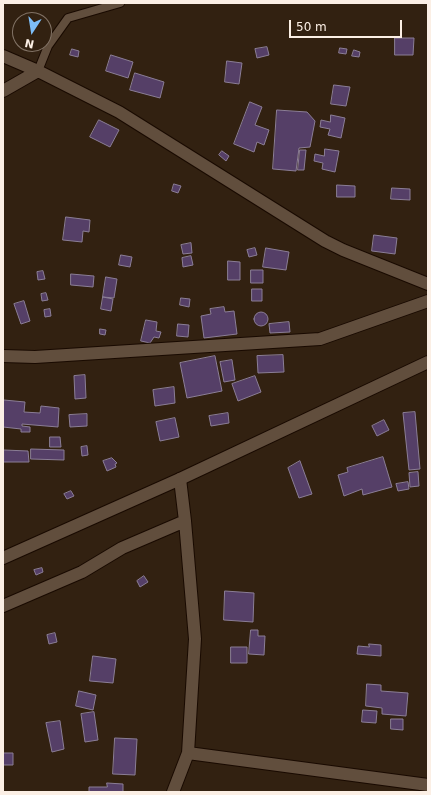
<!DOCTYPE html>
<html>
<head>
<meta charset="utf-8">
<style>
	body { margin:0 }
	#map { position:relative; width:431px; height:795px; overflow:hidden; background:#322111; font-family:"DejaVu Sans",sans-serif }
	canvas { display:block }
	.frame { position:absolute; inset:0; border:4px solid #fbefe5; pointer-events:none }
	.north { position:absolute; left:12px; top:12px; width:40px; height:40px; box-sizing:border-box; background:#322111; border:1px solid #827366; border-radius:50%; rotate:192deg; font-size:11px; font-weight:700; line-height:16px; text-align:center; color:#fbefe5 }
	.north::after { content:''; display:block; margin:auto; width:14px; height:18px; background:#7dbef9; clip-path:polygon(50% 0,100% 100%,50% 72%,0 100%) }
	.scale { position:absolute; left:289px; top:20px; width:113px; height:18px; box-sizing:border-box; border:2px solid #fbefe5; border-top:0; padding-left:5px; font-size:12px; line-height:14px; white-space:nowrap; color:#fbefe5; -webkit-text-stroke:3px #322111; paint-order:stroke }
</style>
</head>
<body>
<div id="map">
<canvas width="431" height="795"></canvas>
<div class="frame"></div>
<div class="north">N</div>
<div class="scale">50 m</div>
</div>
<script>
const ctx = document.querySelector('canvas').getContext('2d');
ctx.lineJoin = 'round';
function fill(path, color) {
  ctx.fillStyle = color;
  ctx.fill(path, 'evenodd');
}
function strokePath(path, color, width, dash) {
  ctx.strokeStyle = color;
  ctx.lineWidth = width;
  ctx.lineCap = dash ? 'butt' : 'round';
  ctx.setLineDash(dash || []);
  ctx.stroke(path);
}
const building = new Path2D(`
	M395 38H414L413 55H395Z
	M267 47 269 55 257 58 255 49Z
	M340 48 347 49 346 54 339 53Z
	M72 49 79 51 78 57 70 55Z
	M354 50 360 52 359 57 352 56Z
	M111 55 133 62 128 78 106 71Z
	M227 61 242 63 239 84 225 82Z
	M135 73 164 82 160 98 130 90Z
	M334 85 350 87 346 106 331 104Z
	M250 102 262 107 255 125 269 130 264 145 257 142 254 152 234 144Z
	M277 110 307 112 315 121 310 147 299 148 296 171 273 169Z
	M331 115 345 118 341 138 328 135 330 129 320 127 321 120 330 122Z
	M99 120 119 130 110 147 90 137Z
	M325 149 339 151 335 172 322 169 323 163 314 161 315 154 324 156Z
	M300 150H306L304 170H298Z
	M222 151 229 156 226 161 219 155Z
	M174 184 181 186 178 193 172 191Z
	M337 185 355 186V197H337Z
	M392 188 410 189V200L391 199Z
	M66 217 90 220 89 232 83 231 82 242 63 240Z
	M374 235 397 238 395 254 372 251Z
	M191 243 192 253 183 254 181 245Z
	M255 248 257 255 249 257 247 250Z
	M266 248 289 252 286 270 263 267Z
	M121 255 132 257 130 267 119 265Z
	M191 256 193 265 183 267 182 258Z
	M228 261 240 262V280H228Z
	M251 270H263V283H251Z
	M43 271 45 279 38 280 37 272Z
	M71 274 94 276 93 287 71 285Z
	M106 277 117 279 114 298 103 297Z
	M252 289H262V301H252Z
	M46 293 48 300 42 301 41 294Z
	M103 297 113 299 111 311 101 309Z
	M181 298 190 299 189 307 180 305Z
	M24 301 30 321 21 324 14 304Z
	M224 307 225 312 234 311 237 334 204 338 201 316 211 314 210 309Z
	M50 309 51 316 45 317 44 310Z
	M254 319a7 7 0 1 1 14 0a7 7 0 1 1-14 0Z
	M146 320 157 322 156 331 161 332 159 338 154 337 150 343 141 341Z
	M289 322 290 332 270 333 269 324Z
	M178 324 189 325 188 337 177 336Z
	M100 329 106 330 105 335 100 334Z
	M283 355 284 372 258 373 257 356Z
	M215 356 222 391 187 398 180 363Z
	M232 360 235 380 224 382 220 362Z
	M85 375 86 398 75 399 74 376Z
	M255 376 261 392 238 401 232 384Z
	M174 387 175 403 155 406 153 390Z
	M4 400 25 402 24 412 40 413 41 406 59 408 58 427 22 424V426L30 427V432H21V429L3 427Z
	M415 412 420 469 409 470 403 413Z
	M228 413 229 423 211 426 209 416Z
	M87 414V426L70 427 69 415Z
	M175 418 179 437 160 441 156 422Z
	M384 420 389 430 377 436 372 426Z
	M50 437H60L61 447H50Z
	M87 446 88 455 82 456 81 447Z
	M31 449 64 450V460L31 459Z
	M4 450 28 451 29 462H4Z
	M383 457 392 487 363 495 362 489 344 496 338 475 348 472 347 468Z
	M112 458 117 463 115 464 116 467 107 471 103 461Z
	M300 461 312 494 299 498 288 468Z
	M418 472 419 486 410 487 409 473Z
	M408 482 409 489 398 491 396 484Z
	M71 491 74 496 67 499 64 494Z
	M42 568 43 572 36 575 34 570Z
	M144 576 148 582 140 587 137 581Z
	M225 591 254 593 253 622 224 620Z
	M251 630H258V636H265L264 655 249 654Z
	M55 633 57 642 49 644 47 635Z
	M369 644 381 645V656L357 654 358 646 369 647Z
	M231 647H247V663H231Z
	M93 656 116 659 113 683 90 681Z
	M367 684 381 685V691L408 693 406 716 382 714V708L366 706Z
	M79 691 96 695 93 710 76 706Z
	M363 710 377 711 376 723 362 722Z
	M94 712 98 740 85 742 81 714Z
	M391 719H403V730L391 729Z
	M60 721 64 749 52 752 46 723Z
	M115 738 137 739 135 775 113 774Z
	M3 753H13V765H3Z
	M107 783 123 784V792H89V787H107Z`);
const service = new Path2D(`
	M38 71 48 46 68 18 120 3`);
const minor = new Path2D(`
	M3 56 38 71 119 112 325 241 343 250 428 284
	M3 91 38 71
	M3 356 35 357 320 339 428 301
	M3 606 82 572 122 548 185 521
	M188 753 428 785
	M173 792 188 753 195 639 185 521 180 479`);
const tertiary = new Path2D(`
	M3 558 180 479 428 362`);
fill(building, '#553f67');
strokePath(building, '#8b7e96', 1);
strokePath(service, '#190a00', 10);
strokePath(minor, '#190a00', 14);
strokePath(tertiary, '#190a00', 14);
strokePath(service, '#614e3d', 8);
strokePath(minor, '#614e3d', 12);
strokePath(tertiary, '#614e3d', 12);
</script>
</body>
</html>
